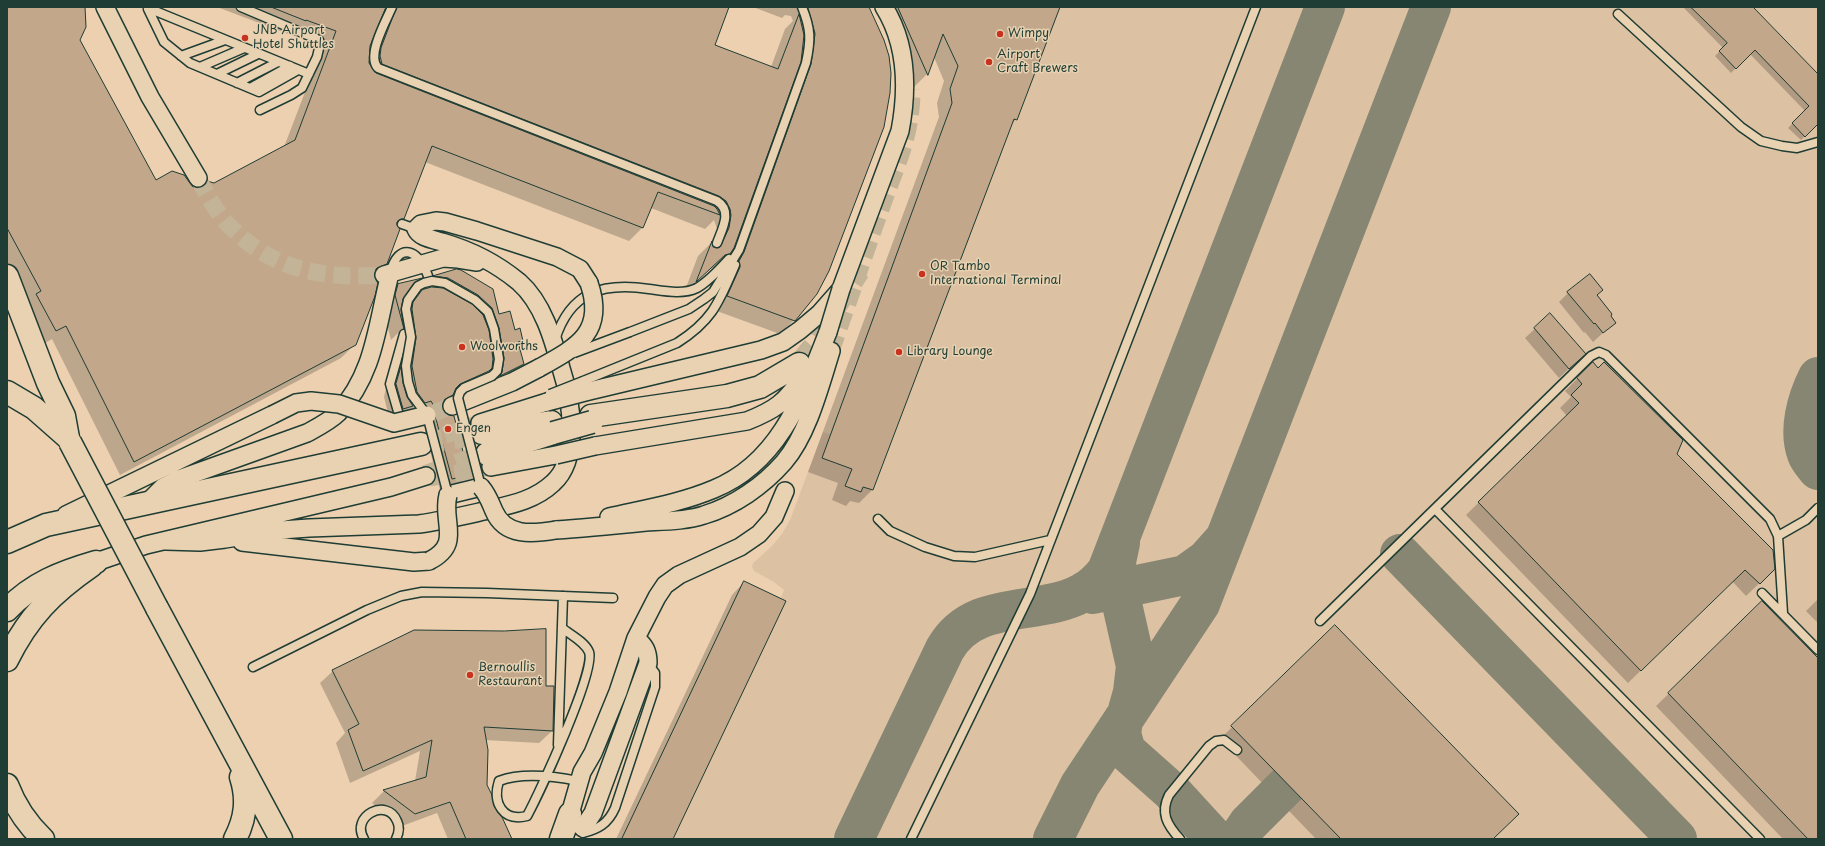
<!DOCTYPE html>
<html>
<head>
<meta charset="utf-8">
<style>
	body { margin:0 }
	#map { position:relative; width:1825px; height:846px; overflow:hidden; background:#ecd0b0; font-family:"Playpen Sans",sans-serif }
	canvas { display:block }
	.frame { position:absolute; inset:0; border:8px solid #1f3d34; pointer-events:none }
</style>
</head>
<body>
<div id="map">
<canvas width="1825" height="846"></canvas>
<div class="frame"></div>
</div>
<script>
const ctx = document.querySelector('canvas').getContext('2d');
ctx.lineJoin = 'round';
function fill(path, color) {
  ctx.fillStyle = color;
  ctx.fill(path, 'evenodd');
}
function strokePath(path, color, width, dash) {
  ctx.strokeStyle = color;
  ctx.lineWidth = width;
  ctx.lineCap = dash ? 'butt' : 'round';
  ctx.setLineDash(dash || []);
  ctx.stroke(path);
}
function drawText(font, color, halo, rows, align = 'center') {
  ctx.font = font + ' "Playpen Sans",sans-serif';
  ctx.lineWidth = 3;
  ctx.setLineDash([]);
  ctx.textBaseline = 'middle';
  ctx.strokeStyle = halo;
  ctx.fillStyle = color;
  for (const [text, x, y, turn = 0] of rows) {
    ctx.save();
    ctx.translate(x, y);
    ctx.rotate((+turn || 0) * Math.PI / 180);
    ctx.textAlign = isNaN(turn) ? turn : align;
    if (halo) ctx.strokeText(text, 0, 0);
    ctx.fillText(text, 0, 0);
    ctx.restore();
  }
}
const built = new Path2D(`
	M898 7H1818V839H622L744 581 781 598 784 590 774 582 754 571 752 567 753 563 772 546 782 534 790 520 823 432 830 434 952 103 958 66 944 35 928 75Z`);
const shadow = new Path2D(`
	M7 7H83L86 18 85 26 79 40 155 181 193 188H202L208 182 214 184 284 147 323 45 292 34 291 35 217 7H728L714 45 771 67 785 29 793 21 791 16 785 15 782 18 753 7H868L794 320 780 334 714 310 798 80 800 63 729 253 715 267 710 269 684 293 698 256 711 243 712 249 715 243 717 229 714 220 705 229 651 208 643 227 629 241 425 162 403 218 396 226 386 263 374 276 355 344 341 358 120 475 52 339 42 345 7 268ZM381 17 384 21 369 59V45Z
	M878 7H1059L1016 119 1010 126 873 489 859 503 850 501 846 506 832 500 838 483 808 472 939 117 937 103 944 81 934 57 927 74 913 88Z
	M1683 7H1750L1818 76V123L1801 140 1788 128 1805 111 1750 54 1731 73 1715 56 1723 48Z
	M457 270 460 271 522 340 518 344 523 364 510 377 490 385 492 367 476 382 453 393 441 405 468 474 457 486 440 490 425 431 426 424 409 409 400 418 390 421 384 397 388 380 400 369 401 375 406 350 402 329 391 340 383 308 386 298 398 285 419 279 402 298 400 310 401 317 411 303 422 291 428 289 422 287 434 276Z
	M1568 293 1596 296 1615 322 1593 342 1585 332 1584 333 1559 302Z
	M1550 315 1584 354 1559 378 1525 338Z
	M1593 363 1774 569 1746 596 1732 581 1628 683 1466 515 1567 416 1560 408 1571 397 1565 391Z
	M744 582 672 839H616L732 595Z
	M1818 599V623L1806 611Z
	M1762 603 1818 660V839H1783L1656 706Z
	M1335 626 1492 839H1316L1220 739Z
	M333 671 545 687 552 731 539 743 485 740 486 785 493 806 511 839H448L437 813 402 826 372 803 384 791 415 781 420 751 350 783 336 743 345 733 320 683Z`);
const taxiway = new Path2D(`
	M1818 377C1807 399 1798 430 1807 454 1809 460 1814 465 1818 470
	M1120 543 1116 562 1117 582 1136 666 1133 692 1128 710
	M1400 554 1677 839
	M1093 594 1185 575 1206 560 1223 541
	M1123 720 1121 734 1126 751 1171 791 1215 839
	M854 839 945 649C974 598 1038 617 1082 593 1092 588 1100 580 1107 571L1325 7
	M1053 839 1080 785 1200 604 1431 7
	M1238 839 1248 824 1288 784`);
const building = new Path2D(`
	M7 7H85L86 27 80 40 156 180 172 171 184 175 193 187H203L207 181 214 183 295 140 336 31 306 20V21L271 7H386L370 46 369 63 376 73 714 206 717 209 720 215 658 192 643 228 432 146 404 219H401L397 222V225L400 229 387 264 377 268 374 272 375 278 378 283 375 296 356 345 134 462 66 326 56 331 36 294 41 291 7 228Z
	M397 7H729L715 45 778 69 799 14 804 35 801 62 734 248 730 254 725 255 696 282 712 241 713 247H720L729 228 731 215 730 209 726 201 719 196 382 64 380 56 381 48Z
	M808 7H869L884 40 889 56 891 73 890 93 884 127 829 271 817 294 795 321 727 296 740 267 739 261 744 252 811 64 815 34Z
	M898 7H1060L1017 120 1014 119 873 490 863 487 861 492 845 486 852 469 822 458 952 103 950 89 958 66 943 34 928 75Z
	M1691 7H1753L1818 74V124L1805 137 1792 123 1809 106 1755 50 1736 69 1719 51 1727 43Z
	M457 269 461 270 493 289 499 314 510 311 515 330 520 328 523 341 518 342 524 364 500 376 502 372 504 358 499 328 492 308 478 295 448 278 433 276Z
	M1590 274 1603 290 1597 295 1612 314 1611 316 1616 323 1603 333 1595 323 1594 324 1567 292Z
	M423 278 414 283 403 299 401 310 404 329 395 295 398 284Z
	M432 287 443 288 472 304 483 315 489 330 493 359 492 368 489 371 460 384 456 388 453 395 444 400 442 404 443 409 446 414 454 416 469 475 452 479 436 419 437 412 431 401 425 403 417 392 412 366 416 338 412 309 413 302 422 290Z
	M1550 313 1586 354 1569 369 1534 328Z
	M1593 362 1598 368 1604 362 1683 440 1677 454 1773 550 1775 569 1760 584 1745 570 1641 671 1478 502 1579 403 1571 395 1582 384 1577 378Z
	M401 367 403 383 407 397 413 406 403 409 396 384Z
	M744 581 786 601 673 839H622Z
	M1762 601 1818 658V839H1808L1668 693Z
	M1335 625 1519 814 1493 839H1341L1231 726Z
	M546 629V686H554L553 731 484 727 488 750 487 785 492 795 494 806 502 817 512 839H466L450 802 415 814 383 790 426 777 432 740 363 771 348 730 359 724 332 670 414 630 504 631Z`);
const streetTunnel = new Path2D(`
	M198 178C205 191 212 204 220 215 225 223 233 229 239 235 280 272 330 279 384 275
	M831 351C848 304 864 256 881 209 896 166 912 137 912 89
	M434 413 452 406
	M421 444 480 423
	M430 478 491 467`);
const highwayTunnel = new Path2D(`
	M799 364 819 340 836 306 859 271
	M421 444 482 433
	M426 476 487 454`);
const lane = new Path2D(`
	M241 7 319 40 320 44 317 57 302 88 291 95 260 110
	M392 7C386 21 366 56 378 68L717 201C733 211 722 229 717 243
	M148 8 309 74
	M148 9 164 42 190 63 259 92 298 70
	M1618 14 1741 127 1761 141 1782 146 1797 148 1818 142
	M181 56 225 40
	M200 67 244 48
	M217 74 258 54
	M237 83 278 62
	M250 88 290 66
	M402 224 416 229
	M390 273C399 241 418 249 428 276
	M630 332 689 309 704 299 713 292 739 250 806 63C811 40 811 29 802 7
	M555 340C570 292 602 282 649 289 664 291 683 295 697 288 709 281 720 269 729 259
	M583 381 677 343C713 320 719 302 735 265
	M401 422 390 384 404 334
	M1435 509 1760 839
	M878 519 890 531 925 547 954 556 975 557 1050 540
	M1778 536 1806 520 1818 508
	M1762 593 1818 650
	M1320 621 1591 356 1599 352 1606 355 1770 519 1778 536 1783 613
	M562 628C571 635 585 642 589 652 596 671 539 794 527 816 503 822 492 803 499 781 523 772 553 776 578 781
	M253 667 367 610 401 596 422 592 487 593 613 598
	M558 745 563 596
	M583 833C598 829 608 824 615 808L655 687V673L648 664
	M364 839C350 816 387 797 397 821 400 827 399 833 396 839
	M911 839 1030 594 1256 7
	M1180 839C1167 825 1160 813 1169 795L1209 746 1216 741 1224 740 1237 750`);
const street = new Path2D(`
	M105 7 150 97 198 178
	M384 275 443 258 458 259 477 262
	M585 392 761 350 783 342 800 330 819 314 841 289 900 131C908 89 907 44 884 7
	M452 406 512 382 539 368
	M480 423 547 402
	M595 446 747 421C775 410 786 402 802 377
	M491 467 556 455
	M448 495 481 487
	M148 502 163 487 179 479 307 433C318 427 330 421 338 413 375 374 377 323 390 274
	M66 515 272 415
	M609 517C644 509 681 503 714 489 781 462 804 392 828 332
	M556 530C586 528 616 525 646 522 665 521 686 521 704 515 734 506 763 486 784 462 808 434 820 386 831 351
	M166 541 200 542 225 539 281 530 309 528 419 524C441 521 462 516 484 511 509 505 534 501 553 483 581 458 571 399 561 368 553 339 543 303 519 282 496 263 470 250 442 242 433 239 420 238 416 229L421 224 436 221 445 222 477 231 557 257 580 269 589 283
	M242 542 414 562 429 561
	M96 562 146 545 391 487 426 476
	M570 826V814L582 772 593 753 618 692 636 638 657 597 665 585 679 575 740 547 759 534 774 517 785 491
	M583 828 593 813 648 663C648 651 645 646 636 638`);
const secondary = new Path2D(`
	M157 608 281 839
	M7 660C28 617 52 593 91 566
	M7 785C15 806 27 824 43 839
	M235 839C246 818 248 799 241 777
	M561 839 570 814`);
const highway = new Path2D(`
	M7 276 48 383 64 416 68 438
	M7 392 34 408 68 438
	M591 416 727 396 760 387 799 364
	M482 433 551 422
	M487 454 553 433
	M7 542 46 525 421 444
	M7 610C32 583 62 572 96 562`);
const laneBridge = new Path2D(`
	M574 353 630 332
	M550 394 583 381
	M448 495 427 415 412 395 408 382 406 366 411 337 406 309 408 300 418 286 424 283 432 281 445 283 475 300 488 312 494 329 499 359 497 371 492 376 464 388 460 392 458 398 481 487`);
const streetBridge = new Path2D(`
	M828 332 841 289
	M539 368C577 347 606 332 589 283
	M547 402 585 392
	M272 415 296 403 311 401 339 404 394 423 427 415
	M556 455 595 446
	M481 487C488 495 490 502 494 511 505 537 533 534 556 530
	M429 561C463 544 441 522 448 495`);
const secondaryBridge = new Path2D(`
	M70 442 157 608`);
const highwayBridge = new Path2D(`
	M553 433 592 422`);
const markers = [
	[1000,34,4,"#c8321e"],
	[245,38,4,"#c8321e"],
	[989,62,4,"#c8321e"],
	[922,274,4,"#c8321e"],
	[462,347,4,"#c8321e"],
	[899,352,4,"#c8321e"],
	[448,429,4,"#c8321e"],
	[470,675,4,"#c8321e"]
];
const poiNames = [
	["JNB Airport",253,31],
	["Hotel Shuttles",253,45],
	["Wimpy",1008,34],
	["Airport",997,55],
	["Craft Brewers",997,69],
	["OR Tambo",930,267],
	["International Terminal",930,281],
	["Woolworths",470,347],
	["Library Lounge",907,352],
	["Engen",456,429],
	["Bernoullis",478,668],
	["Restaurant",478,682]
];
fill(built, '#dcc1a3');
fill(shadow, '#0003');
strokePath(taxiway, '#868672', 40);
fill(building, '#c3a78b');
strokePath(building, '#1f3d34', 1);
strokePath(streetTunnel, '#c3b397', 17, [17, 8]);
strokePath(highwayTunnel, '#c3b397', 22, [22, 11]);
strokePath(lane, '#1f3d34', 11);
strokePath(street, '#1f3d34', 20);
strokePath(secondary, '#1f3d34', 25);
strokePath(highway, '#1f3d34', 25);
strokePath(lane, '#e9d2b2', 8);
strokePath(street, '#e9d2b2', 17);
strokePath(secondary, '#e9d2b2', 22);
strokePath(highway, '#e9d2b2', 22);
strokePath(laneBridge, '#1f3d34', 11, []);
strokePath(streetBridge, '#1f3d34', 20, []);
strokePath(secondaryBridge, '#1f3d34', 25, []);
strokePath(highwayBridge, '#1f3d34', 25, []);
strokePath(laneBridge, '#e9d2b2', 8);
strokePath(streetBridge, '#e9d2b2', 17);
strokePath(secondaryBridge, '#e9d2b2', 22);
strokePath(highwayBridge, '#e9d2b2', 22);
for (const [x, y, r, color] of markers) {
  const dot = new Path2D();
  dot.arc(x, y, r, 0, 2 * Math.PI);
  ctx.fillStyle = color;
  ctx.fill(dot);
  strokePath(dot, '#e9d2b2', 1.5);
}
drawText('12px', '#1f3d34', '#e9d2b2', poiNames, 'left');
</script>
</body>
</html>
